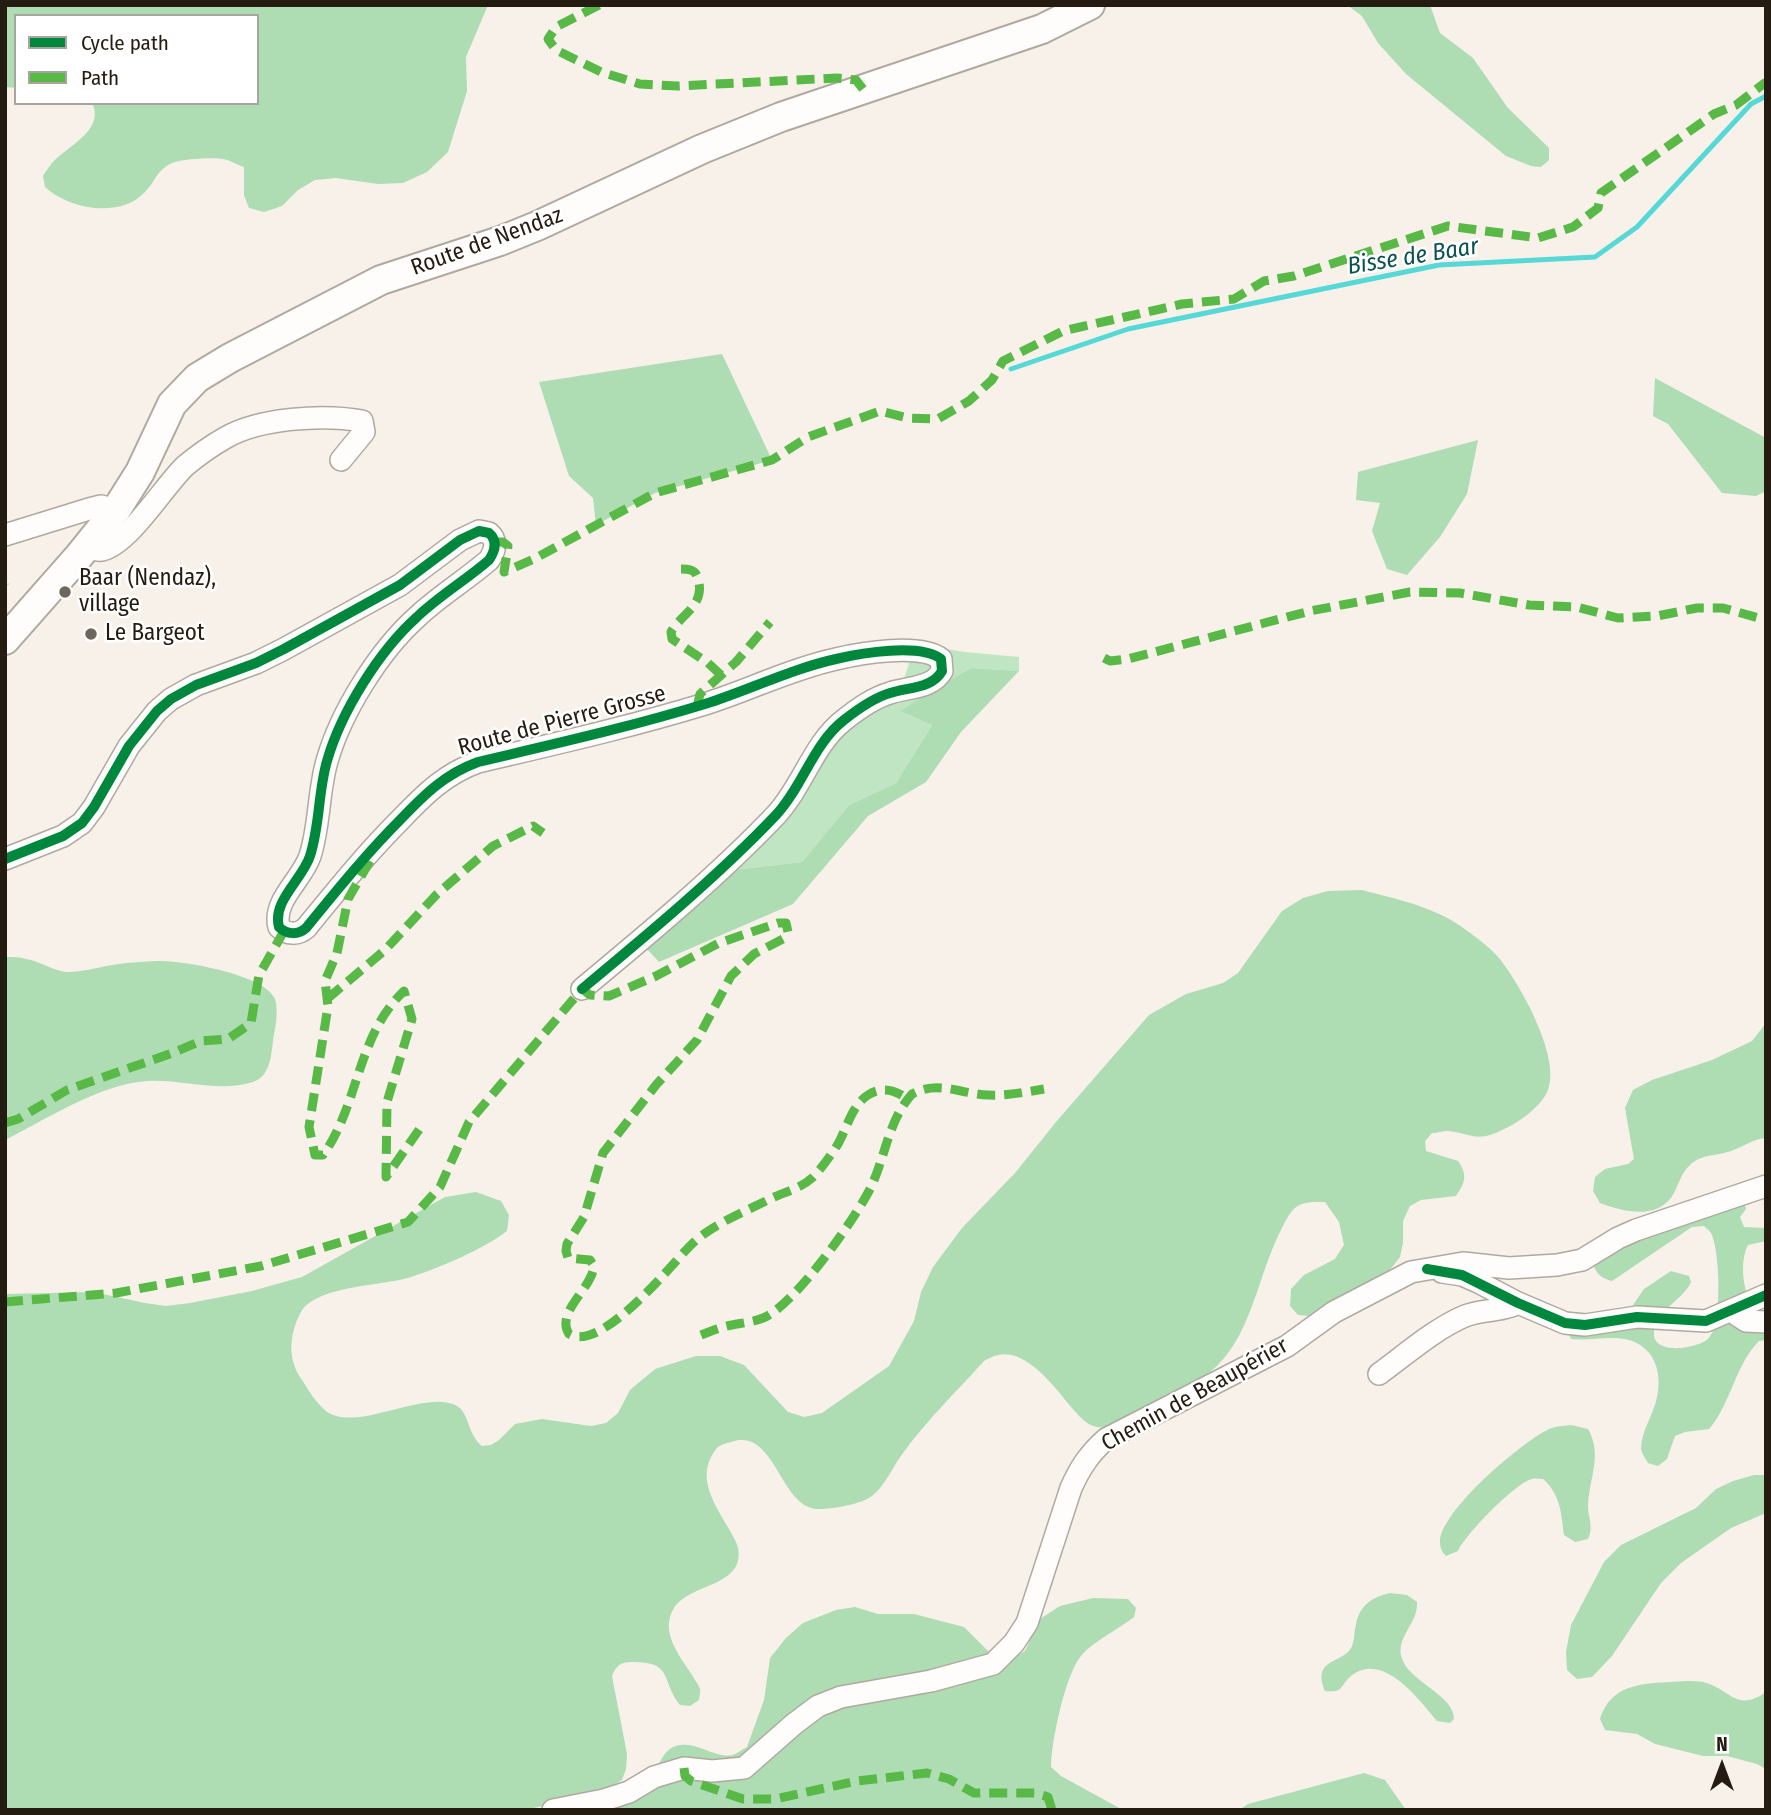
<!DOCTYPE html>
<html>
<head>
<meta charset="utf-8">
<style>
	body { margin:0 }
	#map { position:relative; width:1771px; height:1815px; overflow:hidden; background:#f7f1ea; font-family:"Fira Sans Condensed",sans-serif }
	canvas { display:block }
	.frame { position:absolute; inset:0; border:7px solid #251c11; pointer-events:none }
	.legend { position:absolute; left:14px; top:14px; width:245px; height:91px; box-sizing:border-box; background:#fff; border:2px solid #a8a4a0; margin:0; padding:9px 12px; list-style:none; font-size:21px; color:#251c11 }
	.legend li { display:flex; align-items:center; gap:14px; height:35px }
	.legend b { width:35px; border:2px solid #a8a4a0 }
	.north { position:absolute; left:1687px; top:1731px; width:70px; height:70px; -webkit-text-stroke:5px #fff; paint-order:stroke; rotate:0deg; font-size:19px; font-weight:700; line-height:28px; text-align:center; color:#251c11 }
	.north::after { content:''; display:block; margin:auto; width:24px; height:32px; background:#251c11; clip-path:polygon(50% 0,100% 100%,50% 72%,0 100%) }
</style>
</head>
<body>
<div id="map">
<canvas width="1771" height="1815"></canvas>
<div class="frame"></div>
<ul class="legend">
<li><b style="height:9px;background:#00873e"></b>Cycle path</li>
<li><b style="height:9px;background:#58b947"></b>Path</li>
</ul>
<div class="north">N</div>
</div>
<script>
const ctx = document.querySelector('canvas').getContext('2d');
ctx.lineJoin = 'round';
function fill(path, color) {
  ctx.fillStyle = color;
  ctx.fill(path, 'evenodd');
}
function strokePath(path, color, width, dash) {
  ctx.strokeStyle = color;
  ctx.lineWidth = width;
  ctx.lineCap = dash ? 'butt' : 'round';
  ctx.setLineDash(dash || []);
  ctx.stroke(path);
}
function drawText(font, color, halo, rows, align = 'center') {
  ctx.font = font + ' "Fira Sans Condensed",sans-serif';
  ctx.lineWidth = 5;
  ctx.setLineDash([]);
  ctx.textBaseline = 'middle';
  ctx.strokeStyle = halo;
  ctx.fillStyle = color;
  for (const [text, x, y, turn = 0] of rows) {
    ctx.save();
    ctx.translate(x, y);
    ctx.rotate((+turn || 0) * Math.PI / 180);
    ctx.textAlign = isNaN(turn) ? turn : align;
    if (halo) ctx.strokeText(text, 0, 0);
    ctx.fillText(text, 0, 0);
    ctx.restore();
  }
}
const green = new Path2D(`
	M915 644 965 652 1019 657V671L972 668 900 711 932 725 896 783 849 805 802 862 733 870 822 749 904 679Z`);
const forest = new Path2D(`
	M5 5H488L466 57 467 91 448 152 427 172 403 183 378 184 336 178 315 180 298 190 282 206 264 212 249 208 244 195V167C238 165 231 161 224 159 215 157 183 159 175 162 156 169 157 180 145 192 120 219 69 209 45 187L43 176C47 170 51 163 57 158 71 145 105 128 92 103H257V16H16V88L5 87Z
	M1347 5H1430L1440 33 1473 58 1508 108 1549 148V160L1541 167 1531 166 1506 156 1406 74 1378 43 1362 16Z
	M722 354 772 460 655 493 596 525 593 498 569 476 539 382Z
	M1655 378 1766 438V491L1756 496 1722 493 1668 424 1653 416Z
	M1478 440 1467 494 1440 537 1407 575 1387 569 1372 531 1380 503 1356 500 1358 472Z
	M972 668 1019 671 961 732 926 782 868 816 793 904 659 962 647 949 733 870 802 862 849 805 896 783 932 725 900 711 946 682Z
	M1362 890C1396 899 1432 906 1462 927 1474 936 1490 947 1499 958 1520 984 1561 1057 1548 1090 1540 1110 1509 1129 1490 1135 1474 1140 1463 1132 1448 1131 1443 1131 1437 1133 1432 1133L1425 1141 1426 1151 1458 1161C1468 1175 1465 1183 1456 1196L1421 1200 1410 1206 1403 1221V1243L1400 1257 1389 1271 1310 1316 1298 1315 1290 1306 1291 1289 1304 1275 1335 1259 1344 1245 1339 1222 1325 1202C1315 1202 1303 1201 1295 1208 1287 1215 1283 1227 1278 1236 1257 1280 1250 1340 1210 1372 1191 1387 1120 1432 1097 1427 1086 1425 1079 1416 1072 1408 1056 1389 1027 1348 998 1355 993 1356 988 1359 984 1361 957 1391 927 1420 903 1453 893 1466 885 1486 872 1496 862 1504 829 1510 816 1509 779 1505 775 1427 731 1442 723 1444 718 1445 714 1452 696 1478 715 1505 729 1529 732 1535 737 1542 738 1548 745 1587 690 1583 674 1608 659 1632 680 1656 692 1675 694 1679 699 1685 700 1689 701 1692 699 1696 699 1700L690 1706 680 1705C660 1679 674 1662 632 1662 620 1662 616 1666 612 1676L627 1754 626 1769 622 1780 600 1794 524 1810H5V1294L93 1292 145 1303 166 1306 190 1303 252 1291 302 1277 445 1197 476 1192 501 1201 509 1215 507 1231C482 1250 441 1267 411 1277 384 1286 317 1285 301 1312 290 1332 287 1357 300 1377 308 1389 315 1402 326 1411 355 1434 426 1388 457 1406 470 1414 467 1434 482 1446L491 1445 499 1440 515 1424 542 1419 591 1426 606 1423 618 1413 630 1390 655 1369 696 1356H720L744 1365 788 1412 804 1417 822 1413 889 1366 914 1321 921 1292 933 1267 962 1228 1015 1173 1056 1122 1149 1015 1186 994 1223 983 1238 973 1282 911 1303 898 1328 891Z
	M5 957C12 957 20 957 26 959 40 961 53 971 67 972 85 972 102 966 119 964 131 962 144 962 157 961 181 960 265 974 275 999 279 1012 275 1028 273 1041 271 1057 270 1076 253 1082 220 1093 181 1079 147 1081 100 1084 47 1119 5 1140Z
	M1766 1023V1138C1752 1139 1743 1147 1731 1151 1717 1156 1701 1154 1690 1165 1680 1174 1678 1188 1671 1198 1653 1220 1622 1211 1600 1203L1593 1191 1595 1177 1605 1169 1628 1164 1634 1159 1625 1108 1633 1090 1652 1080 1712 1060 1752 1041Z
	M1744 1201 1746 1209 1740 1217 1744 1227 1766 1228V1241L1748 1245C1741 1258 1742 1280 1747 1294 1752 1311 1766 1323 1766 1340L1759 1341C1735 1365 1731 1404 1709 1429L1685 1432 1675 1436 1667 1459 1658 1466 1648 1463C1646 1459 1642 1454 1641 1449 1641 1431 1654 1414 1657 1397 1663 1370 1653 1345 1625 1339 1607 1336 1589 1341 1571 1339L1567 1331 1631 1308 1644 1289 1671 1271 1689 1276 1691 1282C1684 1298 1664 1306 1657 1323 1641 1356 1693 1351 1708 1339 1723 1326 1720 1250 1711 1233 1711 1232 1705 1227 1704 1226L1692 1227 1612 1281C1593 1276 1591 1264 1596 1247Z
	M1571 1425 1588 1429C1603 1455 1589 1478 1588 1506 1588 1518 1594 1527 1588 1539L1575 1542 1564 1535C1561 1513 1561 1495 1543 1479 1540 1479 1536 1478 1532 1479 1515 1483 1465 1535 1458 1551L1446 1556C1442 1552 1440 1548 1440 1542 1440 1511 1522 1442 1549 1429 1556 1426 1564 1426 1571 1425Z
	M1754 1475H1766V1513L1731 1528 1681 1563 1661 1583 1612 1656 1592 1677 1577 1679 1567 1670 1566 1652 1571 1625 1604 1562 1621 1545 1696 1508 1716 1489 1733 1481Z
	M1390 1593 1407 1595 1417 1602C1419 1625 1391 1639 1404 1663 1414 1683 1454 1696 1454 1719L1450 1723 1437 1721C1420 1701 1383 1650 1351 1676 1339 1686 1345 1693 1325 1691 1311 1657 1345 1664 1352 1646 1355 1639 1354 1631 1356 1624 1360 1605 1372 1597 1390 1593Z
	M1093 1598 1128 1599 1136 1608 1134 1617C1119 1629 1092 1642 1081 1656 1065 1675 1051 1743 1051 1767L1061 1776 1123 1810H584L652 1787C660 1754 669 1735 706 1750 714 1753 724 1757 733 1755 738 1753 743 1749 747 1747L764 1700 770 1658 786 1638 803 1623 836 1610 855 1607 878 1614H914L964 1627 989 1652 1015 1657 1025 1651 1040 1619 1060 1606Z
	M1686 1681C1692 1681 1698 1681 1703 1682 1731 1689 1736 1713 1766 1692V1769L1757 1764 1727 1756H1703L1655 1744 1637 1734 1605 1730 1600 1719C1613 1679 1651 1684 1686 1681Z
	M1364 1773 1385 1780 1406 1810H1239L1248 1804Z`);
const stream = new Path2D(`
	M1011 369 1128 329 1439 265 1595 257 1637 227 1751 104 1766 96`);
const path = new Path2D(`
	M5 577 8 586`);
const minor = new Path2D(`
	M5 535 89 509 101 506 116 510
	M87 547C92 549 97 551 102 550 129 544 164 486 185 466 197 456 211 446 225 438 259 418 323 414 362 421L364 432 341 460
	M5 859 63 836 82 823 94 807 129 746 157 711 171 699 196 685 256 663 284 649 400 585 460 540 479 531 489 533C498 541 495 551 489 560 466 580 439 596 417 617 379 651 341 712 327 761 318 792 320 825 310 856 302 880 272 901 279 927 287 935 298 935 306 928 337 890 367 853 401 819 425 794 445 774 478 762 554 744 630 727 705 704 749 690 791 669 836 659 861 653 920 643 941 659L942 671C932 689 907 687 890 693 873 698 858 709 844 720 813 744 803 786 776 815 718 876 647 935 582 989
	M1442 1272 1462 1275 1478 1282 1518 1303 1565 1323 1585 1325 1637 1317 1706 1321 1766 1295
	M1731 1311 1746 1321 1766 1322
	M1379 1374C1405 1355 1436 1328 1465 1316 1482 1309 1502 1312 1518 1303
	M553 1810 604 1800 629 1792 654 1777 684 1768 712 1771 744 1768 794 1724 818 1706 841 1697 931 1681 993 1664 1014 1643 1027 1623 1071 1488C1080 1468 1089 1454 1106 1439L1287 1346 1334 1312 1411 1272 1463 1263 1509 1268 1557 1265 1582 1260 1618 1238 1636 1230 1766 1186`);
const major = new Path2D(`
	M5 640 79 556 116 510 140 472 172 404 197 378 230 358 381 280 500 241 537 226 702 149 781 117 1042 29 1090 5`);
const quiet = new Path2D(`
	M599 5 556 27 548 39 556 50 601 72 640 84 678 86 837 78 856 80 863 89
	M494 542H503L508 546 504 572 534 559 655 493 772 460 808 437 880 411 908 418 938 419 969 401 992 380 1003 361 1063 331 1182 304 1234 299 1264 281 1294 276 1448 226 1538 238 1573 227 1598 208 1601 193 1714 114 1736 105 1766 82
	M681 569C690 569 696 570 698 579 706 605 681 614 671 632L672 639 708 663 721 675
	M1104 658 1110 661 1128 659 1310 611 1410 592 1460 593 1529 605 1577 607 1618 618 1657 616 1697 608H1723L1766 620
	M697 707 700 694 736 662 770 622
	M370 861 348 899 337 953 325 981 328 1006 309 1127 315 1155H323C359 1105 357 1035 404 991L412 1019 387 1102 386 1177 423 1124
	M327 999 385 950 437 894 493 846 533 826 543 833
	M5 1123 18 1119 67 1090 175 1052 201 1041 228 1039 251 1023 259 975 284 931
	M5 1302 116 1293 261 1266 408 1222 440 1187 469 1122 582 989 590 995 609 996 656 976 719 943 778 923H786L788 932 783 939 754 954 731 976 697 1040 656 1085 603 1153 584 1217 567 1244 566 1251 568 1258 590 1260 594 1266C592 1289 555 1312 569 1334 600 1353 668 1269 688 1248 708 1226 744 1212 770 1199 784 1192 800 1189 812 1178 822 1168 831 1155 838 1144 847 1128 852 1105 868 1095 882 1086 895 1090 908 1099
	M701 1335C711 1331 721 1327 732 1325 742 1323 753 1322 763 1318 794 1306 856 1218 871 1187 886 1155 888 1121 912 1094 938 1080 961 1094 988 1095 1007 1096 1025 1092 1044 1089
	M684 1768 685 1776 691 1781 743 1799H775L857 1781 927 1773 949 1779 974 1793H1035L1048 1797 1052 1810`);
const cycleway = new Path2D(`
	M5 859 63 836 82 823 94 807 129 746 157 711 171 699 196 685 256 663 284 649 400 585 460 540 479 531 489 533C498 541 495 551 489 560 466 580 439 596 417 617 379 651 341 712 327 761 318 792 320 825 310 856 302 880 272 901 279 927 287 935 298 935 306 928 337 890 367 853 401 819 425 794 445 774 478 762 554 744 630 727 705 704 749 690 791 669 836 659 861 653 920 643 941 659L942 671C932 689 907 687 890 693 873 698 858 709 844 720 813 744 803 786 776 815 718 876 647 935 582 989
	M1427 1269 1462 1275 1518 1303 1565 1323 1585 1325 1637 1317 1706 1321 1766 1295`);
const markers = [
	[65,592,7,"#6e675d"],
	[91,634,7,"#6e675d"]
];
const streetNames = [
	["Route de Nendaz",487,242,-20],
	["Route de Pierre Grosse",562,721,-15],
	["Chemin de Beaupérier",1195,1395,-29]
];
const poiNames = [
	["Baar (Nendaz),",79,579],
	["village",79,605],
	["Le Bargeot",105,634]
];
const waterNames = [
	["Bisse de Baar",1413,257,-9]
];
fill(green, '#c0e5c2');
fill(forest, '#aedcb3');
strokePath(stream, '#55d8d6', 5);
strokePath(minor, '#b0a9a0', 24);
strokePath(major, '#b0a9a0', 32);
strokePath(path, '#dad8d6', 3.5, [2, 5]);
strokePath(minor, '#fefdfc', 21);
strokePath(major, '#fefdfc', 28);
strokePath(quiet, '#58b947', 9, [18, 9]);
strokePath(cycleway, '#00873e', 10);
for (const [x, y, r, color] of markers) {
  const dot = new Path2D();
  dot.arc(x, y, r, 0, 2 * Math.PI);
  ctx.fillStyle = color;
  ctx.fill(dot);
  strokePath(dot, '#fff', 2.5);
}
drawText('23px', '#251c11', '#fff', streetNames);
drawText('23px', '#251c11', '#fff', poiNames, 'left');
drawText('italic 24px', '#0a5151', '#fff', waterNames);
</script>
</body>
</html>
